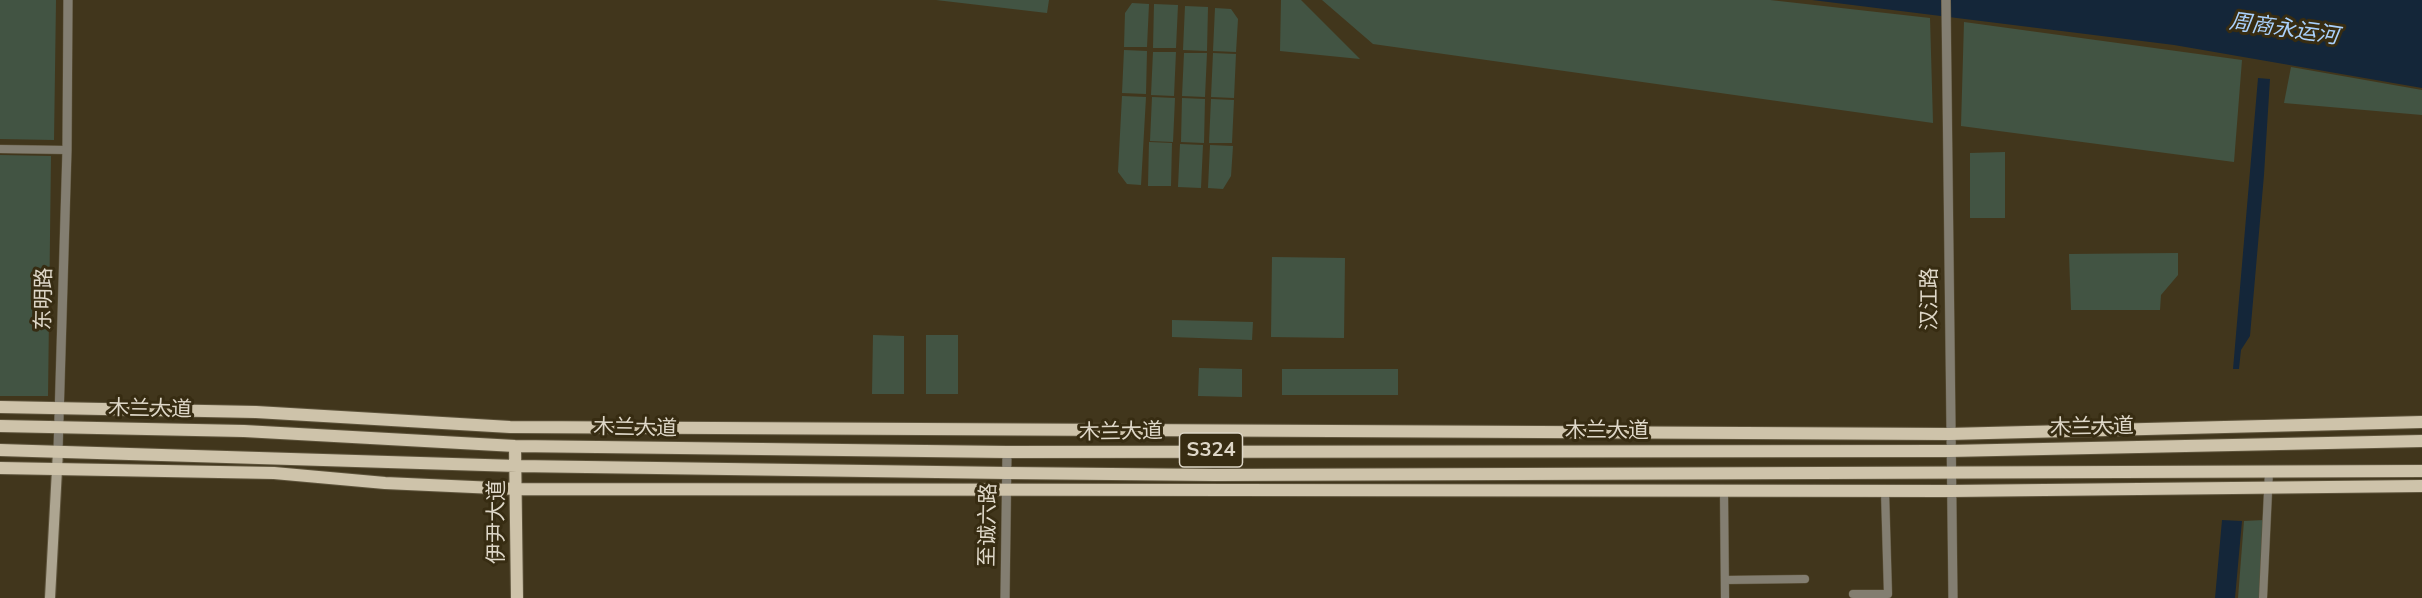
<!DOCTYPE html>
<html>
<head>
<meta charset="utf-8">
<style>
	body { margin:0 }
	canvas { display:block; background:#41361c }
</style>
</head>
<body>
<canvas width="2422" height="598"></canvas>
<script>
const ctx = document.querySelector('canvas').getContext('2d');
ctx.lineJoin = 'round';
function fill(path, color) {
  ctx.fillStyle = color;
  ctx.fill(path, 'evenodd');
}
function strokePath(path, color, width, dash) {
  ctx.strokeStyle = color;
  ctx.lineWidth = width;
  ctx.lineCap = dash ? 'butt' : 'round';
  ctx.setLineDash(dash || []);
  ctx.stroke(path);
}
function drawText(font, color, halo, rows, align = 'center') {
  ctx.font = font + ' Mulish,"Noto Sans SC",sans-serif';
  ctx.lineWidth = 6;
  ctx.setLineDash([]);
  ctx.textBaseline = 'middle';
  ctx.strokeStyle = halo;
  ctx.fillStyle = color;
  for (const [text, x, y, turn = 0] of rows) {
    ctx.save();
    ctx.translate(x, y);
    ctx.rotate((+turn || 0) * Math.PI / 180);
    ctx.textAlign = isNaN(turn) ? turn : align;
    if (halo) ctx.strokeText(text, 0, 0);
    ctx.fillText(text, 0, 0);
    ctx.restore();
  }
}
const green = new Path2D(`
	M0 0H56L54 140 0 139Z
	M936 0H1049L1047 13Z
	M1281 0H1301L1360 59 1280 51Z
	M1322 0H1770L1930 18 1933 123 1373 44Z
	M1132 3 1149 4 1147 47H1124L1125 13Z
	M1154 4 1178 5 1176 48H1153Z
	M1185 6 1208 7 1207 51 1183 50Z
	M1215 8 1231 9 1238 19 1236 52 1213 51Z
	M1964 22 2242 60 2234 162 1961 126Z
	M1124 50 1147 51 1146 94 1122 93Z
	M1153 52H1176L1174 96 1151 95Z
	M1184 53H1207L1205 97 1182 96Z
	M1213 53 1236 54 1234 98 1211 97Z
	M2291 67 2422 90V115L2284 103Z
	M1122 96 1146 97 1141 185 1127 184 1118 172Z
	M1152 97 1175 98 1173 142 1150 141Z
	M1182 98 1205 99 1204 143 1181 142Z
	M1211 99 1234 100 1232 143H1209Z
	M1149 142 1172 143 1171 186H1148Z
	M1180 144 1203 145 1201 188 1178 187Z
	M1210 145 1233 146 1231 176 1223 189 1208 188Z
	M2005 152V218H1970V153Z
	M0 155 51 156 48 396H0Z
	M2178 253V275L2161 295 2160 310H2071L2069 254Z
	M1272 257 1345 258 1344 338 1271 337Z
	M1172 320 1253 322 1252 340 1172 337Z
	M873 335 904 336V394H872Z
	M926 335H958V394H926Z
	M1199 368 1242 369V397L1198 396Z
	M1282 369H1398V395H1282Z
	M2264 520 2260 598H2238L2244 521Z`);
const water = new Path2D(`
	M1812 0H2422V88L2174 45Z
	M2258 78 2270 79 2264 175 2250 336 2241 350 2239 369H2233Z
	M2222 520 2242 521 2235 598H2215Z`);
const minor = new Path2D(`
	M0 149 67 150
	M1724 491 1725 598
	M1725 580 1805 579
	M1853 594H1888L1885 491
	M2263 598 2269 471`);
const tertiary = new Path2D(`
	M1946 0 1953 598
	M58 451 67 150 68 0
	M1005 598 1007 452`);
const secondary = new Path2D(`
	M50 598 58 451`);
const primary = new Path2D(`
	M0 407 256 412 510 427 1949 434 2422 422
	M0 426 244 431 515 446 1007 452 1949 451 2422 441
	M515 446 517 598
	M0 450 517 466 1007 473 1215 475 2422 471
	M0 468 274 473 385 483 517 489 1950 491 2422 486`);
const shields = [
	[1211,450,63]
];
const shieldNames = [
	["S324",1211,450]
];
const streetNames = [
	["东明路",44,299,-89],
	["汉江路",1930,299,-90],
	["木兰大道",150,409,1],
	["木兰大道",2092,427,-1],
	["木兰大道",635,428,1],
	["木兰大道",1607,431],
	["木兰大道",1121,432,-1],
	["伊尹大道",497,522,-90],
	["至诚六路",988,525,-89]
];
const waterNames = [
	["周商永运河",2284,29,8]
];
fill(green, '#425443');
fill(water, '#142639');
strokePath(minor, '#5d533b', 9);
strokePath(tertiary, '#5d533b', 10);
strokePath(secondary, '#5d533b', 12);
strokePath(primary, '#5d533b', 14);
strokePath(minor, '#837e71', 8);
strokePath(tertiary, '#837e71', 9);
strokePath(secondary, '#ada591', 10);
strokePath(primary, '#cec3aa', 12);
for (const [x, y, w] of shields) {
  const box = new Path2D();
  box.roundRect(x - w / 2, y - 17, w, 34, 4.5);
  ctx.fillStyle = '#372c12';
  ctx.fill(box);
  strokePath(box, '#ded7c8', 1.5);
}
drawText('bold 20px', '#ded7c8', null, shieldNames);
drawText('21px', '#ded7c8', '#372c12', streetNames);
drawText('italic 22px', '#aad1fc', '#372c12', waterNames);
</script>
</body>
</html>
